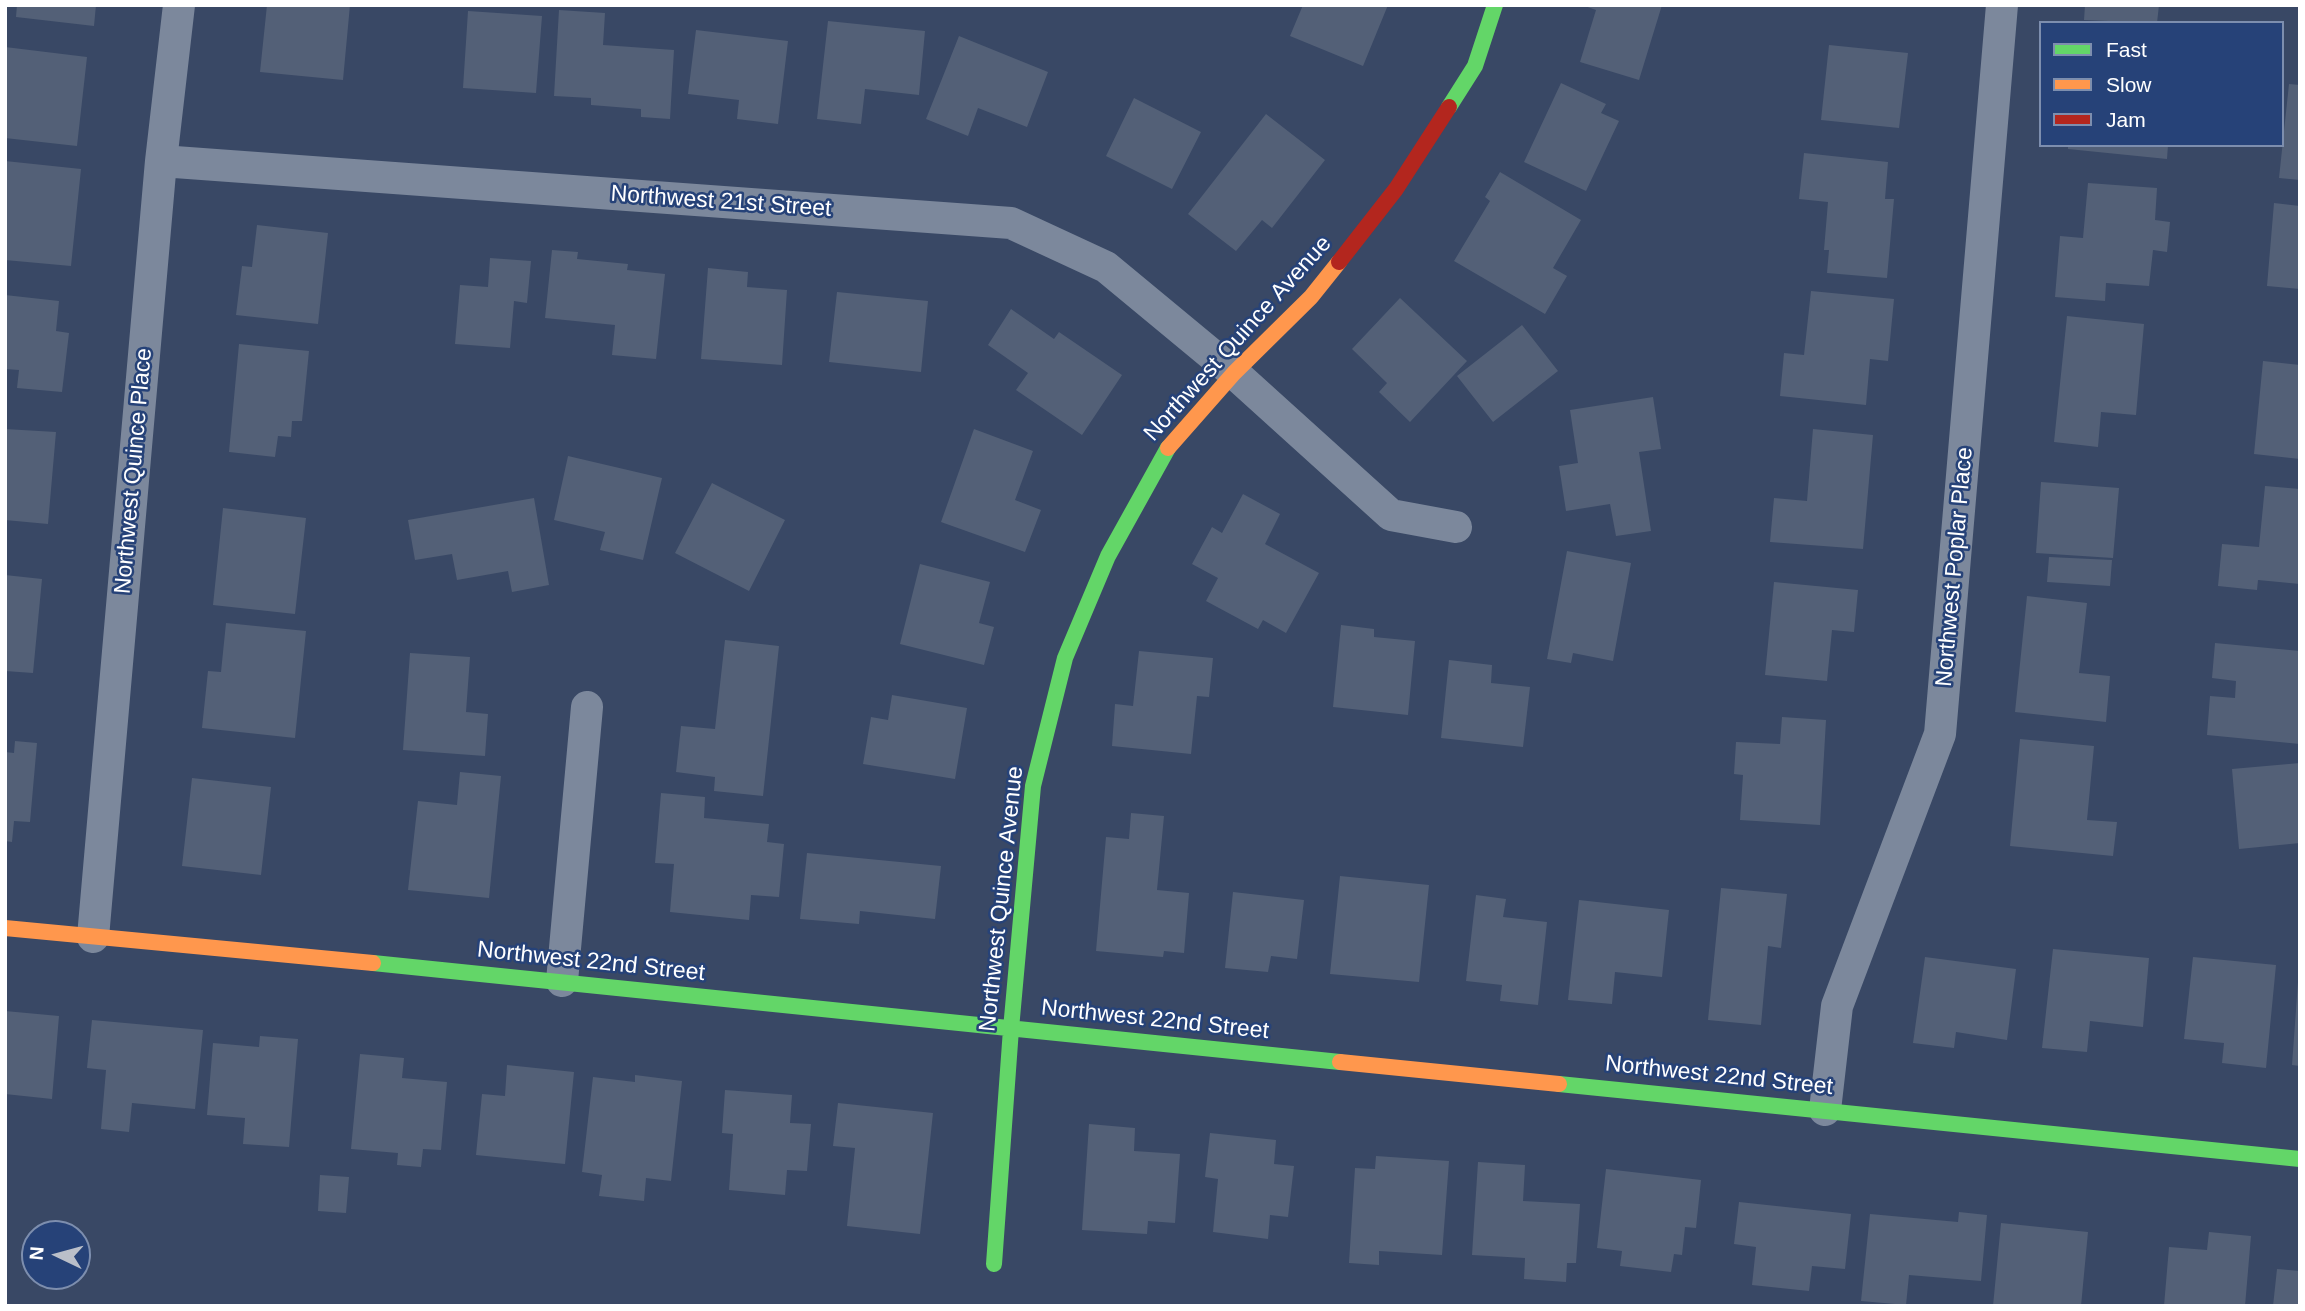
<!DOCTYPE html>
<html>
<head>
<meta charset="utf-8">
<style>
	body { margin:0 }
	#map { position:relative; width:2305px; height:1311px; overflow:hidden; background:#394865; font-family:Helvetica,sans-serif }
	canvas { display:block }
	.frame { position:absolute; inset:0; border:7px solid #fff; pointer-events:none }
	.legend { position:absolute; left:2039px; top:21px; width:245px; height:126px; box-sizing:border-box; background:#264278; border:2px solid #7d8eae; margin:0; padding:9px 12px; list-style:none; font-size:21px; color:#fff }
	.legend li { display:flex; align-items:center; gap:14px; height:35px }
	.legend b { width:35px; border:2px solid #7d8eae }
	.north { position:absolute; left:21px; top:1220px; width:70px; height:70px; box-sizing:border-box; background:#264278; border:2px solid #7d8eae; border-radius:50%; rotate:275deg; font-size:19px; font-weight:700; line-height:28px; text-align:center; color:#fff }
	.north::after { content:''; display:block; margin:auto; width:24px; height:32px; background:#babfc9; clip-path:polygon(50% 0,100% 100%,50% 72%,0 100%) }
</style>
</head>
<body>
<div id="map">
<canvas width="2305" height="1311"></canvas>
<div class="frame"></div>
<ul class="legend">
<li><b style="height:9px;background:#63d668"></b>Fast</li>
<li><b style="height:9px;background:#ff974d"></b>Slow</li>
<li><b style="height:9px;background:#b3261e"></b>Jam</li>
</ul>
<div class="north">N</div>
</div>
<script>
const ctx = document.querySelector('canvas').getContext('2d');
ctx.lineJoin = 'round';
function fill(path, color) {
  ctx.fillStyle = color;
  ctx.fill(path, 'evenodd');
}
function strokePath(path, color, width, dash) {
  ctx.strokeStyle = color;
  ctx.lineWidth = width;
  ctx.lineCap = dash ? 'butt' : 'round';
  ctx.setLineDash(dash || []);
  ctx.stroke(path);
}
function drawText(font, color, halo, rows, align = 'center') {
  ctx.font = font + ' Helvetica,sans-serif';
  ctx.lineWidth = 5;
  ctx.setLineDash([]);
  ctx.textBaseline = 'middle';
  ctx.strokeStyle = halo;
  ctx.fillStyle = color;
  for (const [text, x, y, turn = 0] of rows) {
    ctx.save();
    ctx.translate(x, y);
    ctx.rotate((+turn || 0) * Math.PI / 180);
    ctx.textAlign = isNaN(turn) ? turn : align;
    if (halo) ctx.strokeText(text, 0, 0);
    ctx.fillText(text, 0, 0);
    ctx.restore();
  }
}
const building = new Path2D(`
	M17 5H96L94 26 16 17Z
	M267 5H350L343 80 260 72Z
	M1303 5H1388L1363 66 1290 36Z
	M1662 5 1639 80 1580 62 1596 10 1582 5Z
	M2085 5H2159L2157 23 2084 20Z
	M559 10 605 13 603 45 674 50 670 119 641 117V109L591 105V98L554 96Z
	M468 11 542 16 536 93 463 88Z
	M828 21 925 31 919 95 865 89 861 124 817 119Z
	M696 30 788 41 778 124 737 119 739 100 688 94Z
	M959 36 1048 72 1027 127 978 108 968 136 926 119Z
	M1829 45 1908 53 1899 128 1821 120Z
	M5 47 87 57 77 146 5 138Z
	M1561 83 1606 104 1601 113 1619 121 1586 191 1524 162Z
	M2289 84 2300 85V180L2279 178Z
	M1134 98 1201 132 1172 189 1106 156Z
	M1266 114 1325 160 1272 228 1262 220 1236 251 1188 214Z
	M2068 145H2168L2167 159 2068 149Z
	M1804 153 1888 162 1885 199H1894L1887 278 1827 273 1829 250H1824L1828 202 1799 199Z
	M5 161 81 169 71 266 5 260Z
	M1500 172 1581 220 1553 268 1567 276 1545 314 1454 261 1490 201 1485 197Z
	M2088 183 2157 188 2155 220 2170 222 2167 252 2153 250 2149 286 2106 283 2105 301 2055 297 2060 236 2083 238Z
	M2274 203 2300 206V289L2267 286Z
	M257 225 328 233 318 324 236 315 242 266 252 267Z
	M552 250 578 252 577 259 628 264 627 270 665 274 656 359 612 355 615 325 545 318Z
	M490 258 531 261 527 303 514 301 510 348 455 344 460 285 488 287Z
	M708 268 748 272 747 287 787 290 782 365 701 359Z
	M1811 291 1894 299 1888 361 1870 359 1866 405 1780 396 1784 353 1804 355Z
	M837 292 928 301 921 372 829 362Z
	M5 295 59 301 56 331 69 333 62 392 17 388 19 370 5 369Z
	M1400 298 1467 361 1410 422 1379 392 1387 383 1352 349Z
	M1011 309 1054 339 1059 332 1122 375 1082 435 1016 390 1028 373 988 345Z
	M2067 316 2144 324 2136 415 2101 412 2098 447 2054 442Z
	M1522 325 1558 371 1493 422 1457 376Z
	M239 344 309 351 302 421H292L291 437 278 436 275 457 229 452Z
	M2263 361 2300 365V459L2254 454Z
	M1653 397 1661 449 1639 452 1651 531 1616 536 1610 504 1566 511 1559 466 1578 463 1570 410Z
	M5 429 56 432 48 524 5 520Z
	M974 429 1033 451 1015 500 1041 510 1025 552 941 522Z
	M1813 429 1873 435 1863 549 1770 542 1774 498 1807 501Z
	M568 456 662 478 643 560 600 550 605 532 554 520Z
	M2041 482 2119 488 2113 558 2036 553Z
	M712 483 785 520 749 591 675 553Z
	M2265 486 2300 489V584L2258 580 2257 590 2218 586 2222 544 2259 547Z
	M1243 494 1280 514 1265 544 1319 573 1286 633 1263 620 1258 629 1206 601 1218 578 1192 564 1212 527 1222 533Z
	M534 498 549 585 512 592 508 571 457 580 452 554 415 560 408 520Z
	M223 508 306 518 295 614 213 605Z
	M1567 551 1631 563 1613 661 1573 653 1571 663 1547 659Z
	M2049 557 2112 560 2110 586 2047 582Z
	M920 564 990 582 979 623 994 627 984 665 900 644Z
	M5 575 42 579 33 673 5 671Z
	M1774 582 1858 590 1854 632 1832 630 1827 681 1765 675Z
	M2027 596 2087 603 2079 673 2110 676 2106 722 2015 712Z
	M226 623 306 631 295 738 202 728 208 671 221 672Z
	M1341 625 1374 629V637L1415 641 1408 715 1333 707Z
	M725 640 779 646 763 796 714 791 715 777 676 772 681 726 715 729Z
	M2215 643 2300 651V744L2207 735 2210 696 2235 698 2236 681 2212 678Z
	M1139 651 1213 658 1209 697 1197 696 1191 754 1112 746 1115 704 1133 706Z
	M410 653 470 657 466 712 488 714 485 756 403 750Z
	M1449 660 1492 665 1491 683 1530 687 1523 747 1441 738Z
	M892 695 967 708 955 779 863 764 871 717 888 720Z
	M1782 717 1826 720 1820 825 1740 820 1743 775 1734 774 1736 742 1780 744Z
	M2020 739 2094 746 2087 820 2117 822 2113 856 2010 846Z
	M15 741 37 743 30 822 14 821 12 842 5 841V752L14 753Z
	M2300 763V843L2239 849 2232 769Z
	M460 772 501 776 489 898 408 890 418 801 457 805Z
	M192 778 271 787 261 875 182 866Z
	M661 793 705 797 704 818 769 824 767 842 784 844 779 897 751 895 749 920 670 912 674 864 655 863Z
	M1131 813 1164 816 1157 890 1189 893 1184 953 1164 951 1163 957 1096 951 1106 837 1129 839Z
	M807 853 941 866 935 919 860 911 859 924 800 919Z
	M1340 876 1429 885 1419 982 1330 974Z
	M1721 888 1787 894 1781 948 1768 946 1761 1025 1708 1020Z
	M1233 892 1304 900 1297 959 1271 956 1268 972 1225 968Z
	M1476 895 1506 899 1503 917 1547 922 1538 1005 1500 1001 1502 985 1466 981Z
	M1579 900 1669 910 1662 977 1615 972 1612 1004 1568 1000Z
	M2053 949 2149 958 2143 1027 2090 1021 2087 1052 2042 1048Z
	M1925 957 2016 969 2007 1040 1956 1032 1954 1048 1913 1043Z
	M2193 957 2276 965 2266 1068 2222 1063 2224 1043 2184 1039Z
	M2298 982 2300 983V1066L2292 1065Z
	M5 1011 59 1016 52 1099 5 1094Z
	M92 1020 203 1030 195 1109 132 1103 129 1132 101 1129 106 1070 87 1068Z
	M260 1036 298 1039 289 1147 243 1144 245 1118 207 1115 213 1043 259 1047Z
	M360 1054 404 1058 402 1078 447 1082 441 1150 423 1149 421 1167 397 1165 398 1153 351 1149Z
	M507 1065 574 1072 565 1164 476 1155 482 1094 505 1096Z
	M635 1075 682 1081 671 1181 646 1178 644 1201 599 1196 602 1175 582 1172 593 1077 635 1082Z
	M725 1090 792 1095 790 1123 811 1124 807 1171 787 1170 785 1195 729 1190 733 1134 722 1133Z
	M838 1103 933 1113 920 1234 847 1226 855 1148 833 1146Z
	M1089 1124 1135 1128 1134 1151 1180 1154 1175 1223 1148 1221 1147 1234 1082 1230Z
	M1210 1133 1276 1140 1274 1164 1294 1166 1288 1217 1270 1215 1268 1239 1213 1232 1218 1179 1205 1177Z
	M1376 1156 1449 1161 1442 1255 1379 1251V1265L1349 1263 1355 1168 1375 1169Z
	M1478 1162 1525 1165 1523 1201 1580 1204 1576 1263H1567L1566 1282 1524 1279 1525 1258 1472 1255Z
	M1606 1169 1701 1180 1696 1228 1685 1227 1682 1255 1674 1254 1671 1272 1620 1266 1622 1251 1597 1248Z
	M320 1175 349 1177 346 1213 318 1211Z
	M1739 1202 1851 1214 1845 1269 1812 1266 1809 1291 1752 1285 1756 1247 1734 1244Z
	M1959 1212 1987 1215 1981 1281 1909 1275 1906 1305 1861 1301 1870 1214 1958 1222Z
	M2001 1223 2088 1232 2081 1306H1993Z
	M2209 1232 2251 1236 2245 1306H2164L2169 1247 2207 1250Z
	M2277 1269 2300 1271V1306H2273Z`);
const street = new Path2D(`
	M161 161 1011 223 1106 267 1234 373 1391 515 1456 527
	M93 937 161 161 179 5
	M562 981 587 707
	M1825 1110 1837 1006 1940 734 2002 5`);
const fast = new Path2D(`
	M1449 107 1475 66 1495 5
	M373 963 1340 1062
	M1559 1084 2300 1159
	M994 1264 1011 1029 1033 786 1065 658 1108 556 1168 448`);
const slow = new Path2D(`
	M1168 448 1234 373 1311 297 1339 262
	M5 928 373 963
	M1340 1062 1559 1084`);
const jam = new Path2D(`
	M1339 262 1396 189 1449 107`);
const streetNames = [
	["Northwest 21st Street",721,202,4],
	["Northwest Quince Avenue",1238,339,-48],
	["Northwest Quince Place",134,471,-85],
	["Northwest Poplar Place",1955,567,-85],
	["Northwest Quince Avenue",1002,899,-84],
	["Northwest 22nd Street",591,962,6],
	["Northwest 22nd Street",1155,1020,6],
	["Northwest 22nd Street",1719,1076,6]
];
fill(building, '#536077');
strokePath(street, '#7c889c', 32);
strokePath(fast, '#63d668', 16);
strokePath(slow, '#ff974d', 16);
strokePath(jam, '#b3261e', 16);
drawText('23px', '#fff', '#264278', streetNames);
</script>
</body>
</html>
